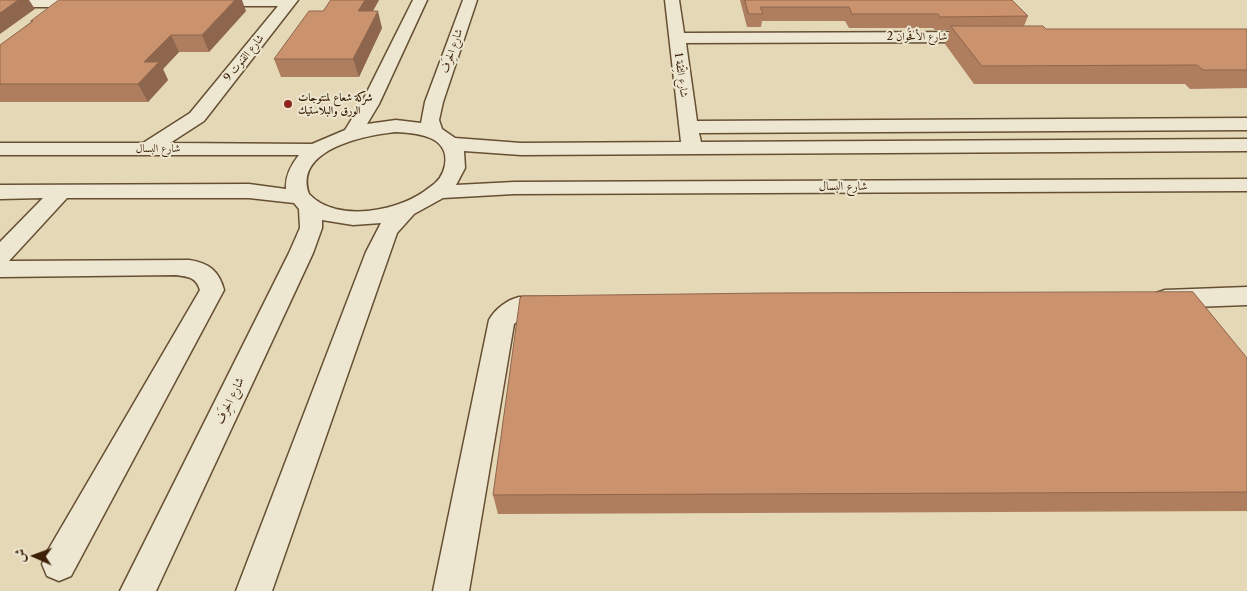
<!DOCTYPE html>
<html>
<head>
<meta charset="utf-8">
<style>
	body { margin:0 }
	#map { position:relative; width:1247px; height:591px; overflow:hidden; background:#e4d8b6; font-family:"Libre Caslon Text",Amiri,serif }
	canvas { display:block }
	.north { position:absolute; left:10px; top:531px; width:50px; height:50px; -webkit-text-stroke:4px #ede6d0; paint-order:stroke; rotate:272deg; font-size:14px; font-weight:700; line-height:20px; text-align:center; color:#3c2107 }
	.north::after { content:''; display:block; margin:auto; width:18px; height:22px; background:#3c2107; clip-path:polygon(50% 0,100% 100%,50% 72%,0 100%) }
</style>
</head>
<body>
<div id="map">
<canvas width="1247" height="591"></canvas>
<div class="north">ش</div>
</div>
<script>
const ctx = document.querySelector('canvas').getContext('2d');
ctx.lineJoin = 'round';
function strokePath(path, color, width, dash) {
  ctx.strokeStyle = color;
  ctx.lineWidth = width;
  ctx.lineCap = dash ? 'butt' : 'round';
  ctx.setLineDash(dash || []);
  ctx.stroke(path);
}
function fill(path, color) {
  ctx.fillStyle = color;
  ctx.fill(path, 'evenodd');
}
function drawText(font, color, halo, rows, align = 'center') {
  ctx.font = font + ' "Libre Caslon Text",Amiri,serif';
  ctx.lineWidth = 4;
  ctx.setLineDash([]);
  ctx.textBaseline = 'middle';
  ctx.strokeStyle = halo;
  ctx.fillStyle = color;
  for (const [text, x, y, turn = 0] of rows) {
    ctx.save();
    ctx.translate(x, y);
    ctx.rotate((+turn || 0) * Math.PI / 180);
    ctx.textAlign = isNaN(turn) ? turn : align;
    if (halo) ctx.strokeText(text, 0, 0);
    ctx.fillText(text, 0, 0);
    ctx.restore();
  }
}
const minor = new Path2D(`
	M0 0H95L97 3 95 6 90 7H0Z
	M204 0H298L204 121 170 143 312 144 345 130 361 104 413 0H427L379 104 367 124 396 120 421 123 425 102 463 0H477L443 102 439 120 442 129 455 138 521 143 681 142 665 0H679L684 33 981 32 987 34 989 37 987 40 981 42 686 43 697 121 1247 118V130L699 133 701 142 1247 139V151L521 155 464 151 465 168 456 185 514 182 1247 179V191L514 194 443 198 414 214 397 233 272 591H236L366 252 381 223 353 225 322 220V228L313 253 156 591H120L289 253 300 228 299 209 294 203 249 198H67L9 261 189 260C209 263 219 271 224 290L71 576 59 581 47 576 42 564 47 552 200 290C196 277 189 277 176 275L0 277V242L43 198 0 199V185L249 184 286 189C285 176 291 165 299 155H0V143H143L190 113 278 6H210L205 5 203 2ZM396 132C417 133 450 136 445 165 443 175 438 182 430 187 402 211 337 224 309 194 293 149 366 135 396 132Z
	M1247 287V305L1165 308 1156 305 1152 299 1156 293 1165 290Z
	M519 297H552L561 299 565 306 561 313 552 315H525L514 324 469 591H433L489 320C495 309 507 300 519 297Z`);
const wall = new Path2D(`
	M331 0H379L373 11 382 28 359 77H281L274 59 323 11Z
	M740 0H1012L1028 16 1024 26 1046 29H1247V88L1190 89 1185 84H974L945 44 950 30H935L933 28H849L845 21H762L761 27H747Z
	M246 11 209 52H179L163 69 168 80 148 102H0V45L31 22V21Z
	M1247 358V511L498 514 493 495Z`);
const shadedWall = new Path2D(`
	M18 0H29L35 9 0 34V13Z
	M235 0H242L246 11 209 52 202 35Z
	M365 0H379L363 28 358 11Z
	M378 11 382 28 359 77 353 59Z
	M171 35 179 52 163 69 168 80 148 102 138 84 144 62Z`);
const building = new Path2D(`
	M0 0H18L0 13Z
	M59 0H235L202 35H171L144 62H159L138 84H0V45L33 21H31Z
	M331 0H365L358 11H378L353 59H274L309 11H323Z
	M745 0H1012L1028 16 940 17 938 14H852L849 7H760L763 14H749Z
	M951 26H1043L1046 29H1247V70H1203L1197 65 982 66Z
	M1193 292 1247 358V492L493 495 520 298 522 296 769 293Z`);
const markers = [
	[288,104,5,"#8f2418"]
];
const farStreetnames = [
	["شارع الأقحُوان 2",917,37],
	["شارع الحِرَف",452,51,-71],
	["شارع القنوت 9",244,58,-51],
	["شارع الثِّقة 1",681,75,82],
	["شارع البسال",158,149]
];
const farPoinames = [
	["شركة شعاع لمنتوجات",298,98],
	["الورق والبلاستيك",298,111]
];
const streetNames = [
	["شارع البسال",843,187],
	["شارع الحِرَف",230,401,-64]
];
strokePath(minor, '#664f33', 3);
fill(minor, '#ede6d0');
fill(wall, '#af7e5f');
fill(shadedWall, '#8e664d');
fill(building, '#cb926e');
strokePath(building, '#8e664d', 1);
for (const [x, y, r, color] of markers) {
  const dot = new Path2D();
  dot.arc(x, y, r, 0, 2 * Math.PI);
  ctx.fillStyle = color;
  ctx.fill(dot);
  strokePath(dot, '#ede6d0', 2);
}
drawText('11px', '#3c2107', '#ede6d0', farStreetnames);
drawText('bold 11px', '#3c2107', '#ede6d0', farPoinames, 'left');
drawText('12px', '#3c2107', '#ede6d0', streetNames);
</script>
</body>
</html>
